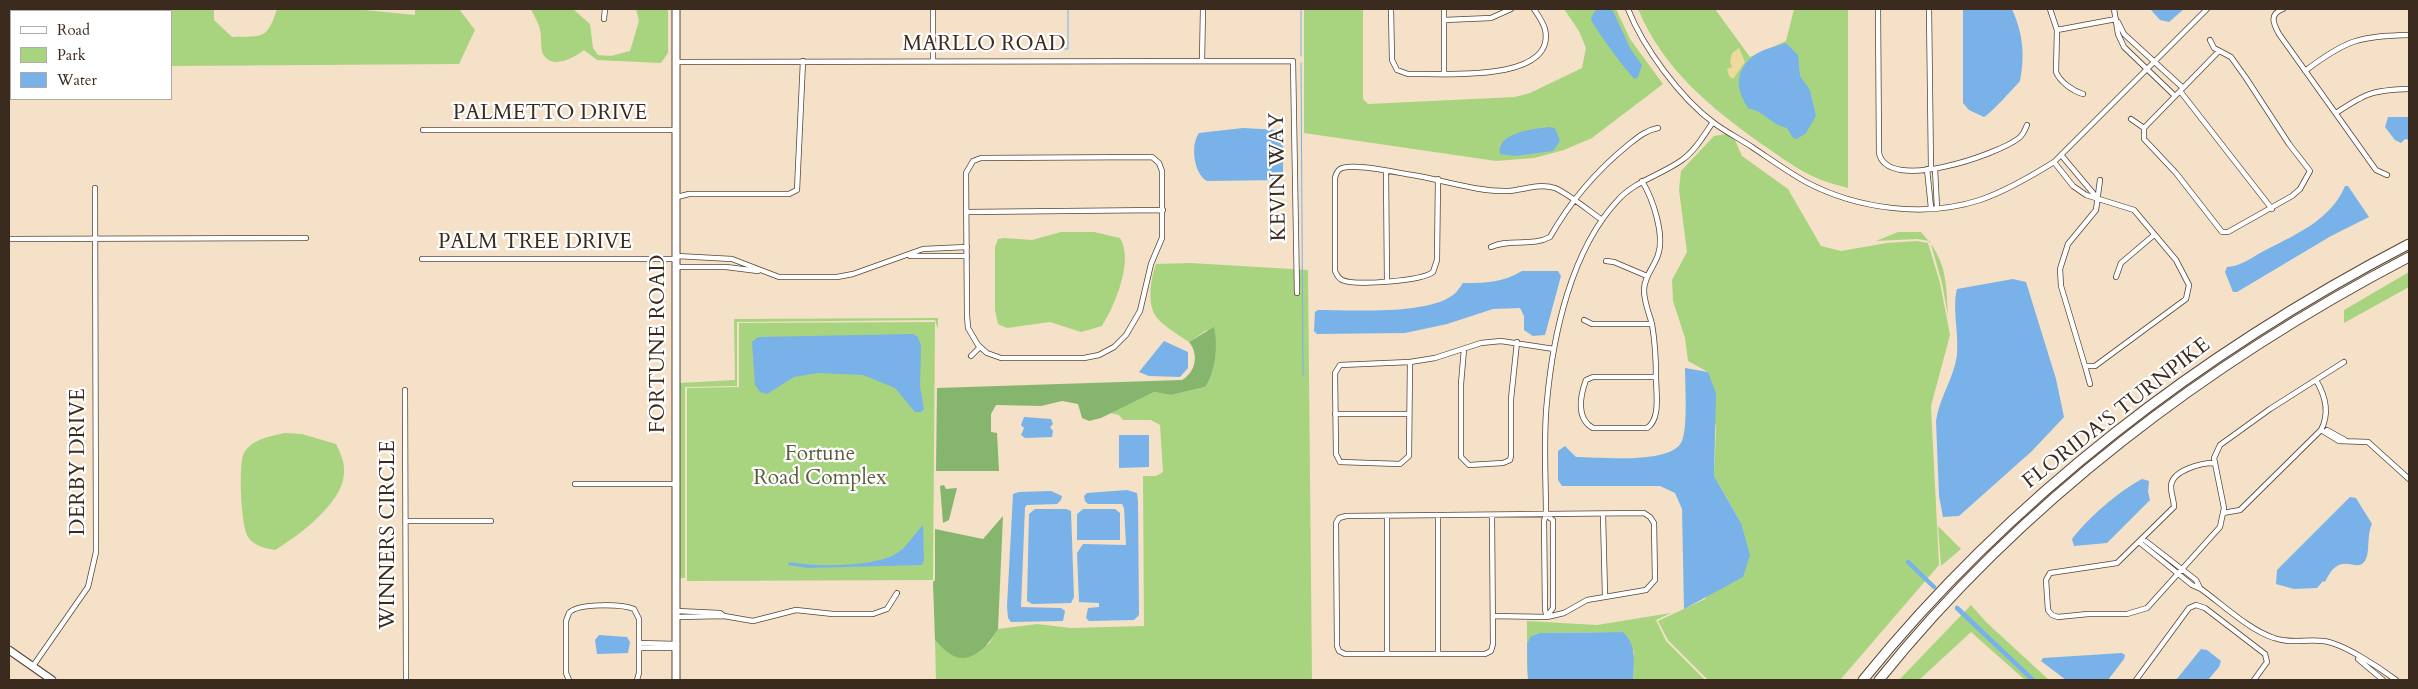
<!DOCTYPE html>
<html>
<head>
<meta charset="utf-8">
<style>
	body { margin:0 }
	#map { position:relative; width:2418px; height:689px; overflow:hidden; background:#f4e1c7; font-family:Cardo,serif }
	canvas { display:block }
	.frame { position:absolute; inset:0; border:10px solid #3b2a1e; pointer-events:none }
	.legend { position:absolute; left:10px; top:10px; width:162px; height:90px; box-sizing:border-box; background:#fff; border:1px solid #b1aaa5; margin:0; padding:6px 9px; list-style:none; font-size:15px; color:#3b2a1e }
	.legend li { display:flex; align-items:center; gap:10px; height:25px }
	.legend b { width:25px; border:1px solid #b1aaa5 }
</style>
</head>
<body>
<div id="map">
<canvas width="2418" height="689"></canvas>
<div class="frame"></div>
<ul class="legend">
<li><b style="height:6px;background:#fff"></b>Road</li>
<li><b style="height:14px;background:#a8d480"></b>Park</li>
<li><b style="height:14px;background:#78b2e9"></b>Water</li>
</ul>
</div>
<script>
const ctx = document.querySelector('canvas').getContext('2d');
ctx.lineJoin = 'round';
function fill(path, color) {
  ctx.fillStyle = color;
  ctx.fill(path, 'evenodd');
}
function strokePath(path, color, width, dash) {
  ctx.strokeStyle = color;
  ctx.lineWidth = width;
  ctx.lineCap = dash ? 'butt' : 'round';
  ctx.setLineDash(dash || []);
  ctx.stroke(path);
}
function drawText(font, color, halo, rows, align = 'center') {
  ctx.font = font + ' Cardo,serif';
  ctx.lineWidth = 4.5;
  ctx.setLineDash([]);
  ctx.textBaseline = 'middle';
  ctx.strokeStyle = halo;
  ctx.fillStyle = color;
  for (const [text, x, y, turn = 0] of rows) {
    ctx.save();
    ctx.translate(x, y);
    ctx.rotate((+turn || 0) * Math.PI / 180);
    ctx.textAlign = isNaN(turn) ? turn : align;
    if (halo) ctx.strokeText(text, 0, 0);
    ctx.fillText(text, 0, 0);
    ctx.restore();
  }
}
const green = new Path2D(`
	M159 9H214V20L232 37C263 36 267 40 277 9H355L415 15V9H459L475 30 459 64 171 66V11H159Z
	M531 9H573L590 24 593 48 598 55 611 56 630 51 639 21 636 9H668V53L661 63 597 60 584 50C574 58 552 70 543 54 540 47 542 37 540 30 539 23 534 16 531 9Z
	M1304 9H1363V99L1368 104 1515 97 1530 93 1582 68 1586 48 1579 31 1564 9H1616L1630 39 1663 84 1592 138 1564 150 1534 158 1496 161 1304 133Z
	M1638 9H1715L1750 57 1786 41 1794 9H1848V188C1839 185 1828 183 1819 179 1799 171 1781 157 1763 145 1711 108 1663 69 1638 9Z
	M1732 133 1742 156 1788 189 1821 246 1841 251 1887 243 1917 241 1928 243 1940 283 1950 335 1931 406 1939 565 1840 680H1708L1668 640 1658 621 1705 599 1741 523 1714 476 1716 429 1708 372 1688 361 1685 338 1673 301 1672 280 1687 252 1679 190 1681 171 1714 136Z
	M1061 232H1094L1120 238C1134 261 1115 305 1102 326L1081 332 1050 322 1007 328 998 324 995 310V247L998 239 1004 238 1032 240Z
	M1898 232H1921C1947 260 1946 280 1948 316L1942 283 1930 241 1917 239 1876 241Z
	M1191 263 1308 270 1312 680H936L935 640 951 654 989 644 998 629 1037 624 1071 628 1144 626 1143 476H1156L1163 472 1160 425 1151 420H1123L1119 415 1110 413 1154 392 1171 395 1205 387 1214 357 1207 330 1189 342C1181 337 1159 323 1155 315 1147 302 1151 277 1156 264Z
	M2409 272V287L2344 323V310Z
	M938 318V329L935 320 737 322V386L685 387V578H679L680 383 735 380 734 319Z
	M935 322 933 580 687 581V388L739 387V323Z
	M285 433 302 434 336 444C341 454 345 463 344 474 342 504 298 536 275 550 265 548 254 546 248 537 241 527 238 464 244 453 252 439 271 436 285 433Z
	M1938 526 1961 549 1941 566Z
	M1971 605 1986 622 2049 680H2025L1971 632 1919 680H1899Z
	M1671 613 1656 620 1666 641 1705 680H1633L1634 652 1623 632 1541 633 1531 636 1527 680V621L1597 625Z`);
const forest = new Path2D(`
	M1214 327C1218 345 1216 371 1205 387L1171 395 1154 392 1101 418 1089 421 1082 418 1078 404 1062 401 1041 406 996 405 991 414V432L997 433 999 471H936L937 388 1182 380C1196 372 1199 354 1189 342Z
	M944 485 946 489 957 488 949 520 943 523 940 486Z
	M1003 516 998 629C989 645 970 667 950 654 944 650 939 644 935 640L933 582 935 580V529L983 539Z`);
const sand = new Path2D(`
	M1739 48 1745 62 1733 79 1729 76 1727 69 1732 67 1730 62 1732 53Z`);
const water = new Path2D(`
	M1596 9H1612L1630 48 1642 65 1638 77 1635 79C1630 76 1592 25 1591 19 1591 16 1595 12 1596 9Z
	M1963 9H2012C2023 33 2025 55 2020 81 2013 89 1990 114 1984 117L1969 110 1963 103Z
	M2150 9H2184L2169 22 2160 20Z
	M1786 43 1798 55 1800 76 1810 90 1816 116 1806 133 1797 139 1793 138 1787 128C1771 125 1763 110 1749 109 1735 90 1734 69 1756 54 1764 49 1777 46 1786 43Z
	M2388 117H2409V140L2405 139 2401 143 2395 140 2385 127Z
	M1549 127 1555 128 1560 141 1553 151 1515 156 1500 154C1496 132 1535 129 1549 127Z
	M1243 128 1279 130 1283 133V180L1207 181C1194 174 1190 145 1199 133Z
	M2345 186H2348L2369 217 2331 236 2237 292H2233L2225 272 2227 267C2239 267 2251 258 2262 252 2292 236 2331 221 2345 186Z
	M1522 271H1558L1561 276 1545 335 1533 336 1524 330V316L1520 308 1493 309 1447 324 1405 333 1317 334 1314 331 1315 312 1318 310C1352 310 1427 315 1453 295 1457 292 1460 287 1463 283 1485 283 1502 283 1522 271Z
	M2013 279 2026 282 2056 379 2064 417 2032 451 1959 516 1943 517 1939 496 1936 421C1939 398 1954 378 1957 355 1959 333 1952 307 1957 289Z
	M913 334 918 337 921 346 920 386 924 409 921 412H915L895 388 863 375 818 373 794 377 767 394 760 392 755 385 752 342 758 337Z
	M1164 341 1188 352V368L1180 377 1149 376 1139 372Z
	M1685 368 1708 372 1716 393 1714 476 1741 523 1750 555 1743 577 1684 609 1682 509 1675 493 1660 486H1562L1558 480V451L1565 446 1576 457C1599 457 1672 465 1682 441 1688 426 1685 385 1685 368Z
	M1024 417 1051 419 1053 424 1050 427 1053 431 1052 437 1025 438 1021 435 1024 428 1021 425Z
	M1119 435H1149V467L1119 468Z
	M2142 479 2149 481 2148 492 2150 500 2107 543 2074 546 2072 539C2088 518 2119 491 2142 479Z
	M1127 490 1137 493 1138 502 1139 615 1134 620 1089 621 1086 618 1088 608 1099 607V603L1079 602 1077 553 1083 544 1126 545 1124 508 1122 504H1088L1085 501 1084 496 1087 493Z
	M1051 491 1062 496 1061 500 1057 504 1027 505 1025 507 1021 607 1061 608 1065 611 1063 621 1011 622 1008 618 1007 606 1013 494 1019 492Z
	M2350 497 2356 498 2372 524C2366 536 2371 554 2364 562 2355 573 2340 549 2325 582L2323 581 2317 588 2294 589 2276 584 2277 570Z
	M1035 509H1066L1071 511 1074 597 1071 603 1032 604 1027 601 1029 514Z
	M1083 509H1115L1120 513V540H1077V514Z
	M923 525 924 560 922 565 808 568 788 565 789 562C815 567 870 567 894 555 907 548 914 534 923 525Z
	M1623 632C1637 645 1634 662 1633 680H1528L1527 644 1531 636 1540 633Z
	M599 635 627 637 630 642 628 653 597 654 595 640Z
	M2201 649 2207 650 2221 661 2219 667 2208 680H2176Z
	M2122 653 2125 655 2124 659 2108 680H2066L2041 661 2043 658Z`);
const stream = new Path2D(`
	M1002 47 1068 49V9
	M1301 56V9
	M1301 63 1303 376`);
const canal = new Path2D(`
	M1908 562 1934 587
	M1957 608 2033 680`);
const street = new Path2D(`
	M1391 9 1392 60 1397 70 1408 74C1439 73 1557 84 1545 29 1543 22 1538 15 1534 9
	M1628 9C1643 47 1680 98 1714 123 1726 132 1740 139 1752 147 1770 159 1788 172 1806 182 1857 209 1925 218 1980 200 2006 191 2030 177 2054 162L2207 9
	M1878 9 1879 153C1887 193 1997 155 2019 138 2023 135 2025 130 2027 125
	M1929 9 1931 169
	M2050 9 2057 30 2056 72C2060 82 2073 91 2083 94
	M2114 9 2118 34 2124 47 2175 96
	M2283 9C2269 14 2273 23 2279 34L2376 170 2387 175
	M604 19 605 9
	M1444 20 1491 18 1511 9
	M2118 22 2124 34 2183 88
	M2057 30 2116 19
	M2210 40 2214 48 2231 57 2246 78 2289 144 2310 171 2300 189 2292 196 2228 232H2222L2176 173 2144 139V128L2219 51
	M933 60V9
	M1202 61 1203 9
	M676 62 1293 61 1297 293
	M2305 71C2346 40 2359 36 2409 35
	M1444 73V9
	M2180 91 2272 209
	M2336 113C2366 93 2373 90 2409 89
	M2131 119 2144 128
	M423 130H677
	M2062 156 2098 199
	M1152 157 1159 163 1162 171V238L1151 264 1140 311 1126 335 1114 347 1099 355 1084 358H1001L987 353 978 345 968 328 967 315 966 173 973 161 981 158Z
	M2054 162 2073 186 2086 195 2134 210 2176 260 2189 285 2186 299 2095 366H2085L2090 384
	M1927 169 1931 208
	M1935 169 1937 208
	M1386 171 1387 281
	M1438 179 1437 260 1433 272C1422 281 1355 286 1342 280 1338 278 1337 275 1335 271V178C1336 174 1337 171 1340 169 1351 162 1398 173 1412 175 1444 180 1476 192 1509 191 1523 190 1541 183 1555 188 1569 194 1589 211 1602 220
	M1642 181C1653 199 1665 235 1658 255 1654 267 1644 277 1644 290 1644 302 1649 313 1652 324 1655 342 1656 359 1656 377
	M677 197 689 194H789L797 190 803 61
	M967 212 1163 210
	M9 239 306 238
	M1491 247C1510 238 1532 247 1550 237 1571 200 1595 172 1628 145 1637 138 1646 130 1658 128
	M677 256 732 259 779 277H837L853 274 923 249 967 247
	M910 256H967
	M422 259H677
	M1606 261 1614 262 1647 276
	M677 267H726L758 271
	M2116 277 2121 263 2154 235
	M1584 320 1592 324H1651
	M1464 349 1461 384V457L1469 465 1503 463 1510 460 1511 456V399L1517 342
	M971 356 980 347
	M1410 362 1409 456 1400 464 1340 462 1336 454 1335 373 1340 365 1410 362 1435 358 1481 343 1501 341 1554 349
	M2085 366 2061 286 2060 269 2068 244 2096 210 2100 180
	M1593 377H1656C1656 393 1661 419 1647 428H1593C1576 419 1580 396 1586 380Z
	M405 390 406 680
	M1335 414H1409
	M2321 430 2339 441 2368 442 2409 479
	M2327 430 2345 440
	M2214 463C2202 463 2171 470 2171 487 2171 494 2174 500 2174 507L2117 563 2050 573 2046 580 2048 610 2052 615 2058 617 2088 614H2127L2147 608 2220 527 2224 508 2214 458 2220 445 2270 409 2344 362
	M575 484H677
	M2223 513 2240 510 2321 430C2330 413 2325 395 2316 380
	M1603 515 1605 595
	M1387 516V653
	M1492 516 1493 644 1491 651 1485 654H1345L1339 651 1337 646 1336 523 1339 518 1346 516 1644 513 1650 517 1654 523 1655 580 1646 590 1587 600 1564 613 1547 617 1493 616
	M1547 516 1553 520V608L1547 616
	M406 521H491
	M2143 539 2196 580 2200 588
	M2139 542 2192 585 2201 589C2222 604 2249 630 2274 638 2291 644 2306 639 2323 641 2343 643 2380 668 2396 680
	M677 611 720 613 724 616 753 621 796 610 833 614H873L887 609 897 593
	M677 617 724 616
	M1547 617 1545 610 1544 521 1546 515C1546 478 1543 438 1547 401 1553 335 1571 250 1618 200 1635 181 1661 175 1682 160 1695 151 1704 135 1713 122
	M639 643 677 644
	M639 648H677
	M1438 653V516
	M2358 659 2383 680
	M33 666 88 587 96 552 95 188
	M569 680 566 673V621L569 613C577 603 622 604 634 609L639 619V673L637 680
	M2136 680 2189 608 2196 605 2205 608 2265 654 2267 662 2254 680`);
const secondary = new Path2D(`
	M676 9V680
	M9 650 52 680`);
const highway = new Path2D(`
	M1863 680C2011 497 2201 352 2409 244
	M1879 680C2021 503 2208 362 2409 257`);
const streetNames = [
	["MARLLO ROAD",984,45],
	["PALMETTO DRIVE",550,114],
	["KEVIN WAY",1279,177,-91],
	["PALM TREE DRIVE",535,243],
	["FORTUNE ROAD",659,344,-90],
	["FLORIDA'S TURNPIKE",2117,414,-38],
	["DERBY DRIVE",79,462,-90],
	["WINNERS CIRCLE",389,535,-90]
];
const parkNames = [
	["Fortune",820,455],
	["Road Complex",820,479]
];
fill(green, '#a8d480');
fill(forest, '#86b66e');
fill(sand, '#eeda9e');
fill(water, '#78b2e9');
strokePath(stream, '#78b2e9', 1);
strokePath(canal, '#78b2e9', 4.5);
strokePath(street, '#574537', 6);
strokePath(secondary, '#574537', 9);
strokePath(highway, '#574537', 11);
strokePath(street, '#fff', 4.5);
strokePath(secondary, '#fff', 7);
strokePath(highway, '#fff', 9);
drawText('21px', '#3b2a1e', '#fff', streetNames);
drawText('21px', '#5c5d3b', '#fff', parkNames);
</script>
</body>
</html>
